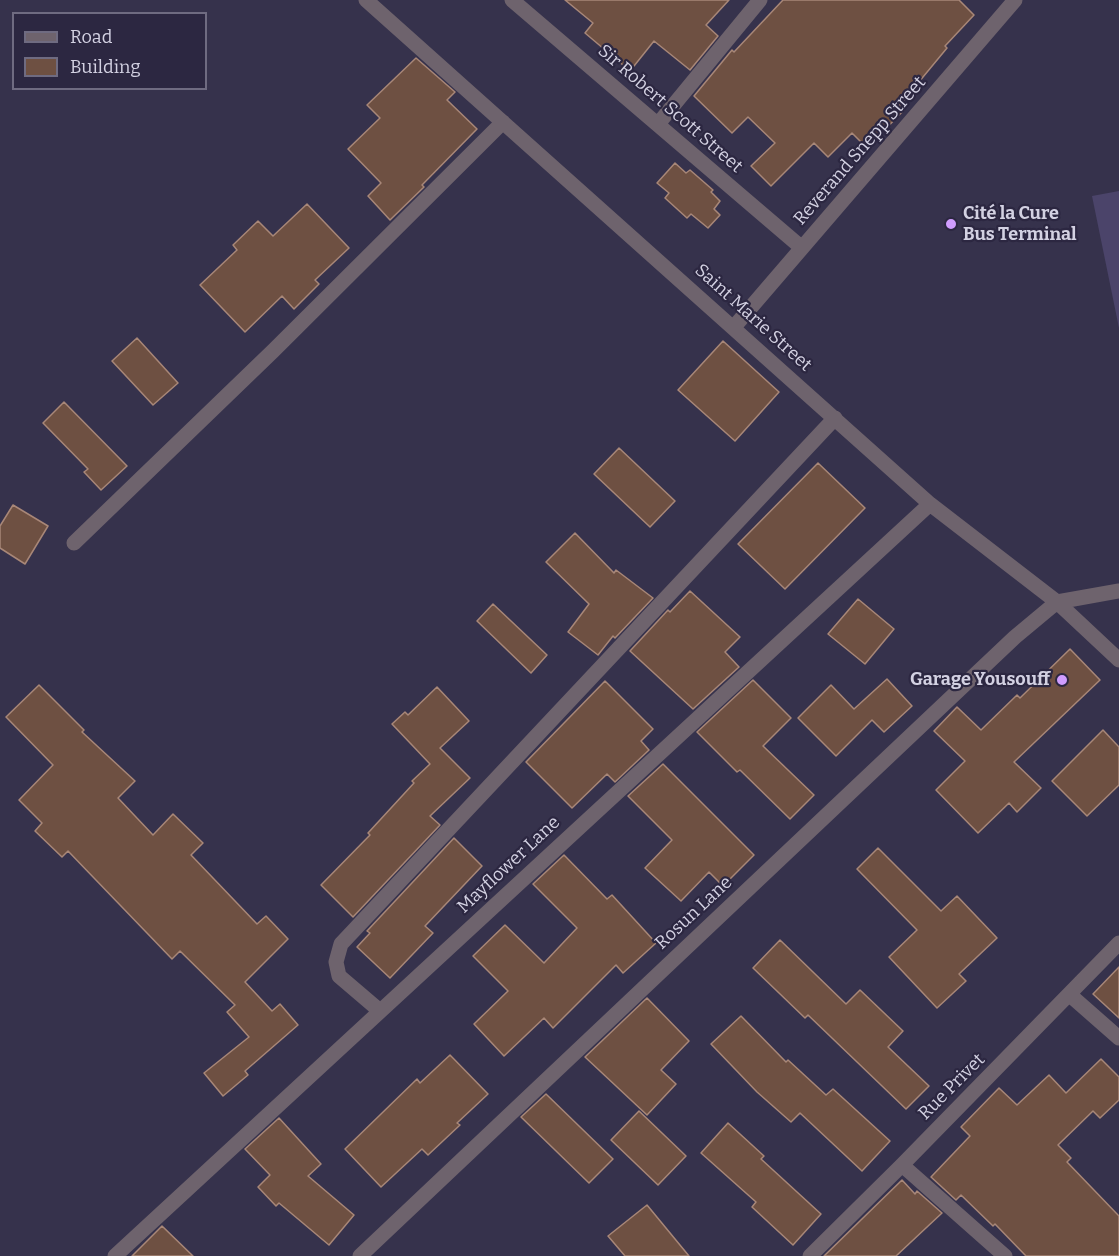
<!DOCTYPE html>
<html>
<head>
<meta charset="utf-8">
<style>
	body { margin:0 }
	#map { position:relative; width:1119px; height:1256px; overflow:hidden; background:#36324c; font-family:Bitter,serif }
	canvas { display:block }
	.legend { position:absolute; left:12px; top:12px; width:195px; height:78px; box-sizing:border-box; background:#2c2741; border:2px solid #6f6b81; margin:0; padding:8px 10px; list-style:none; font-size:18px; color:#d3d1e2 }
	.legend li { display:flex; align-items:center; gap:12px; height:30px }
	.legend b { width:30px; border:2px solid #6f6b81 }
</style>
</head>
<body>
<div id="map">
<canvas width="1119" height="1256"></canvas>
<ul class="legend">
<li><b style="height:8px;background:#6e636d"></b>Road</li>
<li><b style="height:16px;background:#6e5042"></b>Building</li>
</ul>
</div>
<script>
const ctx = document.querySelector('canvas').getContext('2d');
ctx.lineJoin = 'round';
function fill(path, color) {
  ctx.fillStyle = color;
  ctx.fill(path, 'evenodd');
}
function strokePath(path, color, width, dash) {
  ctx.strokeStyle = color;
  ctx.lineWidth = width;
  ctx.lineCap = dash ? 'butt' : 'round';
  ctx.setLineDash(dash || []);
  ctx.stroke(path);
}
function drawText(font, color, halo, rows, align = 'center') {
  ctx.font = font + ' Bitter,serif';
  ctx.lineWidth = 4.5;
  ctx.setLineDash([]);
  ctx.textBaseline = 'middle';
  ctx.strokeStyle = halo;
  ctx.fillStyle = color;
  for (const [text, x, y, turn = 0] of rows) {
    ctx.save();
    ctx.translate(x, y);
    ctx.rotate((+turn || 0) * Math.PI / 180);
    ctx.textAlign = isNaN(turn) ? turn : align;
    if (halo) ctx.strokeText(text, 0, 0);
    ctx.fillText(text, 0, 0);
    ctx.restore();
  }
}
const green = new Path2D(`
	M1119 191V328L1092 196Z`);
const building = new Path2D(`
	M565 0H729L706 25 718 36 690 70 654 41 630 71 585 33 593 23Z
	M783 0H959L974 15 945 46 947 48 899 106 904 110 867 148 852 133 828 157 814 143 771 186 751 166 775 143 748 117 732 133 694 96 732 50 734 52Z
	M416 58 455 92 447 100 477 129 422 185 424 187 390 220 368 196 381 183 348 149 380 118 367 105Z
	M675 163 686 173 690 170 713 190 711 192 720 201 714 209 720 215 708 228 691 214 687 218 665 198 669 193 657 183Z
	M307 204 349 248 315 280 319 284 294 309 282 296 245 332 200 285 237 250 233 245 258 221 273 236Z
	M137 338 178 383 153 405 112 361Z
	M723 341 779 392 735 441 678 390Z
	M64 402 127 466 101 490 84 472 88 469 43 423Z
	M619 448 675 501 650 527 594 474Z
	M818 463 865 508 785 589 738 544Z
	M13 505 48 526 25 564 0 548V526Z
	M575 533 614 573 616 570 653 598 615 638 613 636 598 655 568 632 589 604 546 562Z
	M690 591 740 637 725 652 739 667 693 709 630 651 668 610 670 612Z
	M858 599 894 629 865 664 828 634Z
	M493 604 547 655 531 673 477 621Z
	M1070 649 1100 680 1014 762 1041 788 1017 812 1009 803 978 833 936 790 965 761 934 731 957 707 981 730 1017 695 1020 698Z
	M887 679 912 706 884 732 872 720 836 756 798 718 831 685 854 709Z
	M753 680 791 718 763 746 814 795 790 819 740 770 737 772 697 732Z
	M605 681 653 729 641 741 649 750 615 782 607 774 572 808 526 762Z
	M39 685 84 730 82 732 135 781 118 798 153 835 173 814 203 843 191 855 257 924 266 916 288 939 245 982 272 1011 280 1004 298 1025 245 1071 248 1075 223 1096 204 1073 249 1037 227 1012 235 1005 180 951 172 959 68 851 62 857 35 831 42 823 19 800 53 765 6 717Z
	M437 687 469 721 440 748 470 778 430 816 440 825 353 917 321 885 370 835 368 833 414 783 412 781 430 764 392 724 405 712 408 715Z
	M1103 730 1119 747V785L1087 816 1052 781Z
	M663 764 754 855 723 886 709 872 681 901 645 868 672 840 628 796Z
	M454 838 482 866 425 926 433 933 390 978 357 947 370 933 367 931Z
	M878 848 941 911 957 896 997 938 959 974 966 981 937 1008 889 957 917 930 857 869Z
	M564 855 607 899 612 895 656 943 623 973 616 965 553 1028 544 1018 504 1056 474 1024 508 991 473 956 505 925 544 963 577 928 533 884Z
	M780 940 846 1004 860 990 903 1031 888 1047 929 1086 906 1109 808 1015 805 1018 753 968Z
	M1119 967V1018L1093 994Z
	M647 998 689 1041 661 1070 676 1084 647 1115 585 1057Z
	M741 1016 786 1062 788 1060 826 1095 833 1089 890 1141 862 1171 800 1113 791 1122 757 1092 711 1044Z
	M450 1055 488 1094 457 1123 460 1125 428 1155 422 1149 381 1187 345 1149 417 1079 420 1083Z
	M1101 1059 1119 1077V1100L1100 1118 1093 1111 1058 1145 1071 1158 1067 1162 1119 1216V1256H1026L995 1224 993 1226 961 1195 956 1200 931 1177 970 1136 961 1127 999 1088 1017 1105 1049 1075 1066 1093Z
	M546 1094 613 1159 589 1183 521 1117Z
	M639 1111 686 1156 658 1185 611 1140Z
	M279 1118 321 1164 308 1176 354 1215 329 1245 279 1203 276 1206 258 1187 270 1175 245 1149Z
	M728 1123 764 1156 761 1159 821 1214 793 1245 752 1207 756 1202 701 1153Z
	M902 1180 915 1194 917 1191 942 1213 896 1256H824Z
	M647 1205 689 1256H625L608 1236Z
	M162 1226 193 1256H132Z`);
const street = new Path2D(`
	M366 0 930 504 1057 602 1119 660
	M512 0 802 248
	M658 124 760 0
	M734 327 1015 0
	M74 543 273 351 503 122
	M1057 602 1119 591
	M1070 995 1119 1038
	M380 1011 339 976 336 962 341 944 835 418
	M902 1165 1005 1256
	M115 1256 930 504
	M360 1256 1015 637 1057 602
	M810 1256 902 1165 1119 943`);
const markers = [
	[951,224,6,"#d09dfe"],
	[1062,680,6,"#d09dfe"]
];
const streetNames = [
	["Sir Robert Scott Street",670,109,41],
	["Reverand Snepp Street",860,151,-49],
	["Saint Marie Street",753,318,42],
	["Mayflower Lane",509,865,-43],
	["Rosun Lane",694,913,-43],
	["Rue Privet",952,1087,-45]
];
const poiNames = [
	["Cité la Cure",963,214],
	["Bus Terminal",963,235],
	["Garage Yousouff",1050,680,"right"]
];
fill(green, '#4b446a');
fill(building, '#6e5042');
strokePath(building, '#a88778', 1.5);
strokePath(street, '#6e636d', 15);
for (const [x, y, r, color] of markers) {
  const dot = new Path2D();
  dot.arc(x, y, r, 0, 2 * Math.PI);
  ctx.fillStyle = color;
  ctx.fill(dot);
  strokePath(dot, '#2c2741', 2);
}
drawText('18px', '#d3d1e2', '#2c2741', streetNames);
drawText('bold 18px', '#d3d1e2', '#2c2741', poiNames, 'left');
</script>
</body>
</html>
